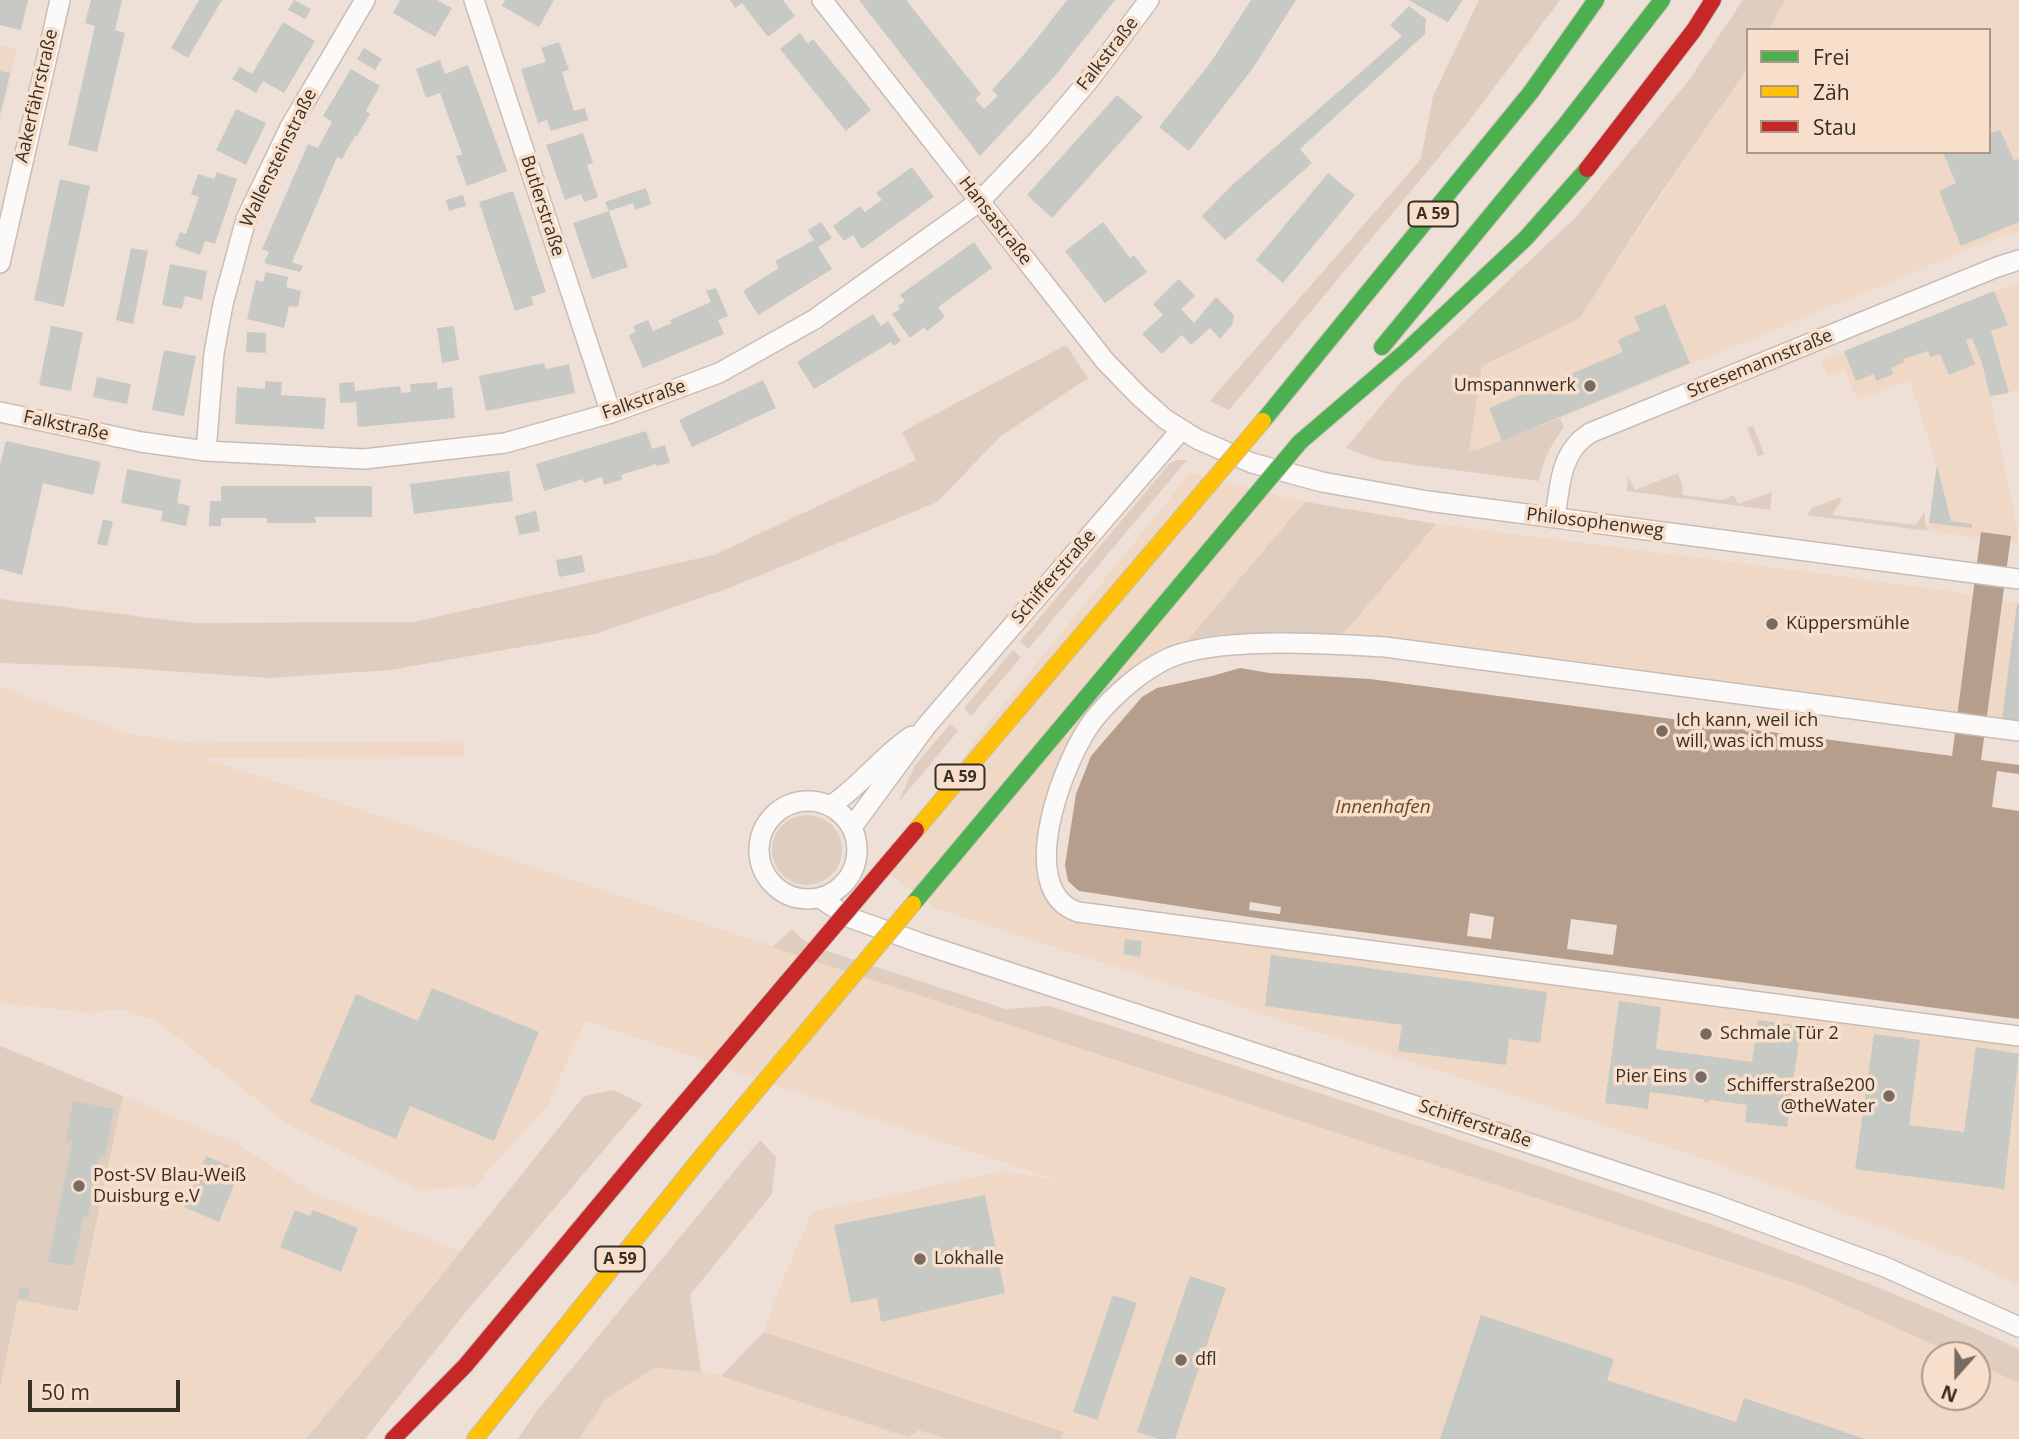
<!DOCTYPE html>
<html>
<head>
<meta charset="utf-8">
<style>
	body { margin:0 }
	#map { position:relative; width:2019px; height:1439px; overflow:hidden; background:#eee0d6; font-family:"Open Sans",sans-serif }
	canvas { display:block }
	.legend { position:absolute; left:1746px; top:28px; width:245px; height:126px; box-sizing:border-box; background:#f8dfcb; border:2px solid #ab9889; margin:0; padding:9px 12px; list-style:none; font-size:21px; color:#372e26 }
	.legend li { display:flex; align-items:center; gap:14px; height:35px }
	.legend b { width:35px; border:2px solid #ab9889 }
	.north { position:absolute; left:1921px; top:1341px; width:70px; height:70px; box-sizing:border-box; background:#f8dfcb; border:2px solid #ab9889; border-radius:50%; rotate:201deg; font-size:19px; font-weight:700; line-height:28px; text-align:center; color:#372e26 }
	.north::after { content:''; display:block; margin:auto; width:24px; height:32px; background:#776c64; clip-path:polygon(50% 0,100% 100%,50% 72%,0 100%) }
	.scale { position:absolute; left:28px; top:1380px; width:152px; height:32px; box-sizing:border-box; border:4px solid #372e26; border-top:0; padding-left:9px; font-size:21px; line-height:24px; white-space:nowrap; color:#372e26; -webkit-text-stroke:5px #f8dfcb; paint-order:stroke }
</style>
</head>
<body>
<div id="map">
<canvas width="2019" height="1439"></canvas>
<ul class="legend">
<li><b style="height:9px;background:#4caf50"></b>Frei</li>
<li><b style="height:9px;background:#ffc107"></b>Zäh</li>
<li><b style="height:9px;background:#c62828"></b>Stau</li>
</ul>
<div class="north">N</div>
<div class="scale">50 m</div>
</div>
<script>
const ctx = document.querySelector('canvas').getContext('2d');
ctx.lineJoin = 'round';
function fill(path, color) {
  ctx.fillStyle = color;
  ctx.fill(path, 'evenodd');
}
function strokePath(path, color, width, dash) {
  ctx.strokeStyle = color;
  ctx.lineWidth = width;
  ctx.lineCap = dash ? 'butt' : 'round';
  ctx.setLineDash(dash || []);
  ctx.stroke(path);
}
function drawText(font, color, halo, rows, align = 'center') {
  ctx.font = font + ' "Open Sans",sans-serif';
  ctx.lineWidth = 7;
  ctx.setLineDash([]);
  ctx.textBaseline = 'middle';
  ctx.strokeStyle = halo;
  ctx.fillStyle = color;
  for (const [text, x, y, turn = 0] of rows) {
    ctx.save();
    ctx.translate(x, y);
    ctx.rotate((+turn || 0) * Math.PI / 180);
    ctx.textAlign = isNaN(turn) ? turn : align;
    if (halo) ctx.strokeText(text, 0, 0);
    ctx.fillText(text, 0, 0);
    ctx.restore();
  }
}
const built = new Path2D(`
	M1785 0H2019V231L2004 235 1560 418 1477 450 1469 451 1482 366 1580 317 1748 67V152H1989V30H1769Z
	M0 45 17 49 0 121Z
	M2019 282V390L1990 397 2018 531 2017 543 1928 531 1936 464 1910 380 1857 400 1844 369 1827 376 1821 361Z
	M1190 473 1291 499 1436 524 1809 572 1955 592 2019 603V721L1344 633 1182 647 1160 651 1143 661 1115 683 1067 743 1048 788 1039 822 1036 868 1042 893 1056 911 1058 909 2019 1042V1286L1960 1257 1715 1163 1507 1093 937 909 888 873 976 739Z
	M0 687 129 734 193 743 463 741 464 756 203 758 1806 1287 1956 1355H1935V1397H1977V1364L2019 1383V1439H1061L1063 1432 764 1332 779 1289 812 1212 1003 1171 1057 1180 586 1021 546 1107 474 1187 418 1189 289 1125 155 1020 120 1009 90 1013 0 1003Z
	M123 1096 234 1142 311 1191 460 1252 306 1439H0V1389L18 1300 79 1311Z
	M654 1368 713 1373 908 1437 919 1429 947 1439H579L606 1399Z`);
const green = new Path2D(`
	M1479 0H1560L1469 121 1229 410 1210 401 1421 159 1433 96Z
	M1743 0H1785L1769 30H1748V67L1743 75 1650 209 1580 318 1482 366 1469 451 1477 450 1560 418 1564 427C1551 445 1543 459 1539 481L1378 460 1346 448 1400 383 1577 216 1689 80Z
	M1066 345 1088 378 1001 436 937 502 732 587 595 634 390 670 269 678 112 667 0 663V599L192 623 413 622 714 555 916 460 902 432Z
	M1753 426 1764 454 1758 456 1747 428Z
	M1177 460H1187L1028 649 1020 641 1170 463Z
	M1678 473 1683 487 1682 495 1722 500 1734 495 1738 504 1772 492 1770 510 1627 491 1628 476 1635 490Z
	M1840 497 1841 501 1832 515 1916 525 1925 511V523L1928 531 1807 515 1812 508Z
	M1305 502 1436 524 1344 633 1182 647Z
	M1013 650 1021 657 971 716 964 708Z
	M950 724 958 731 898 803 914 767Z
	M772 850a35 35 0 1 1 70 0a35 35 0 1 1-70 0Z
	M792 929 802 939 824 950 1006 1009 1049 1006C1217 1059 1384 1114 1551 1170 1710 1223 1867 1277 2019 1349V1383L1977 1364V1355H1956L1806 1287 772 947Z
	M0 1046 123 1096 78 1311 18 1300 0 1389Z
	M613 1090 643 1104 465 1313 365 1439H306L432 1287 584 1096Z
	M760 1140 776 1157 772 1194 690 1295 701 1372 654 1368 606 1399 579 1439H518L536 1412Z
	M764 1332 1064 1432 1061 1439H947L919 1430 908 1437 721 1376Z`);
const water = new Path2D(`
	M1981 532 2011 536 1981 760 2019 765V1019L1263 919 1079 891 1068 881 1065 865 1076 794 1091 756 1142 697 1157 688 1212 676 1240 668 1269 673 1370 679 1952 756Z`);
const pier = new Path2D(`
	M1997 771 2019 774V811L1992 807Z
	M1250 902 1281 907 1280 914 1249 910Z
	M1470 913 1494 917 1491 939 1467 936Z
	M1571 919 1617 925 1613 955 1567 949Z`);
const building = new Path2D(`
	M0 0H28L21 30 0 25Z
	M91 0H122L115 30 125 33 97 152 68 145 95 26 85 23Z
	M199 0H222L188 58 171 48Z
	M294 0 311 9 305 19 288 10Z
	M400 0H437L452 8 435 37 393 13Z
	M505 0H554L539 27 502 6Z
	M730 0H783L795 16 768 37 742 3 735 8Z
	M859 0H906L981 94 975 99 984 109 998 96 992 90 1027 51 1067 0H1115L1054 77 980 156Z
	M1251 0H1296L1253 68 1189 151 1159 127 1211 62Z
	M1408 0H1463L1448 22Z
	M1409 6 1426 19 1425 34 1300 149 1312 163 1225 240 1202 216 1232 185 1402 36 1390 25Z
	M283 22 315 41 284 93 263 81 256 93 232 79 240 67 252 74Z
	M800 33 808 44 813 39 871 110 846 131 780 49Z
	M559 42 569 70 562 72 574 111 585 108 588 120 551 131 547 120 538 123 521 69 546 62 541 48Z
	M364 48 382 59 375 70 357 59Z
	M440 60 445 74 468 65 507 171 467 186 456 156 462 154 440 93 426 98 416 69Z
	M351 69 380 86 366 111 370 114 357 136H355L342 159 337 157 292 262 303 266 300 272 264 263 269 252 262 249 308 144 318 148 332 122 323 116Z
	M0 71 10 73 1 112 0 111Z
	M1117 95 1143 117 1052 218 1027 195Z
	M236 109 266 123 246 165 216 150Z
	M2000 130 2014 160 2019 159V222L1961 246 1939 191 1956 183 1943 153 1989 152V134Z
	M583 133 593 163 587 165 598 197 584 202 581 194 565 200 546 145Z
	M912 167 934 197 862 249 853 235 844 241 833 226 860 206 865 212 882 200 876 193Z
	M217 172 237 179 215 244 205 241 200 255 175 246 180 232 186 234 199 197 191 194 198 174 214 179Z
	M1328 173 1355 195 1283 283 1256 260Z
	M60 179 90 186 64 307 34 300Z
	M646 188 651 204 635 210 633 203 609 211 605 202Z
	M513 191 546 292 531 297 534 305 515 311 479 202Z
	M463 195 466 206 449 211 446 200Z
	M609 211 628 267 592 279 573 223Z
	M821 222 832 238 818 247 832 269 758 315 743 291 779 268 775 261 814 240 808 230Z
	M1103 222 1130 258 1134 255 1147 272 1105 303 1065 251Z
	M974 242 992 268 938 307 945 317 927 331 924 327 910 338 892 314 900 309 898 306 905 301 900 295Z
	M131 248 148 251 133 324 116 320Z
	M170 264 207 271 202 300 185 296 182 309 162 305Z
	M266 272 288 277 286 287 301 291 298 307 289 306 284 328 247 319 256 280 263 282Z
	M1179 279 1195 296 1181 309 1194 323 1216 297 1234 315 1232 325 1220 339 1210 328 1191 345 1182 335 1162 354 1142 334 1163 315 1153 304Z
	M716 288 728 316 718 320 724 334 643 368 629 335 636 332 633 326 648 320 653 331 672 323 670 320 711 302 706 291Z
	M1994 291 2008 325 1991 331 2009 393 1990 396 1982 363 1972 338 1966 340 1975 364 1949 375 1940 354 1930 357 1928 351 1903 359 1904 362 1891 368 1893 374 1876 381 1874 374 1856 381 1844 351Z
	M1665 304 1690 363 1502 441 1489 408 1623 352 1618 340 1640 330 1634 317Z
	M873 314 881 326 888 321 901 341 894 346 891 342 814 389 797 362Z
	M51 326 83 332 71 391 39 385Z
	M454 326 459 360 442 363 437 328Z
	M247 332 266 333V353L246 352Z
	M164 350 196 356 184 416 152 410Z
	M544 363 546 369 569 364 575 393 486 411 479 376Z
	M97 377 131 384 127 404 93 397Z
	M763 380 776 408 692 447 679 420Z
	M265 381 282 382 281 395 326 398 324 429 235 424 237 387 265 389Z
	M354 382 355 391 400 386 401 393 411 392 410 384 437 382V389L452 387 455 418 358 427 356 402 340 403 339 383Z
	M646 431 652 449 665 445 670 463 657 466 656 464 621 475 623 479 604 485 602 477 584 483 583 479 544 491 536 464Z
	M6 441 101 462 93 495 43 483 22 575 0 569V465Z
	M1937 465 1951 521 1972 524V528L1929 523Z
	M127 469 181 480 177 503 190 506 186 526 161 521 163 511 121 503Z
	M509 471 513 501 414 514 410 484Z
	M221 486H372V517H315L316 523H267V518H221V526H209L210 501H221Z
	M536 511 540 531 519 535 515 516Z
	M103 519 113 522 107 546 97 544Z
	M582 555 585 572 559 577 556 560Z
	M2017 603 2019 604V721L2002 719Z
	M1767 615 1779 617 1777 631 1765 630Z
	M1125 939 1142 941 1140 957 1123 954Z
	M1271 955 1547 992 1540 1043 1509 1039 1506 1065 1398 1051 1402 1025 1265 1006Z
	M432 988 539 1032 494 1141 410 1106 396 1139 310 1102 356 994 418 1021Z
	M1619 1001 1661 1007 1656 1049 1752 1062 1758 1020 1801 1026 1787 1127 1745 1122 1747 1105 1711 1100 1706 1103 1703 1099 1650 1092 1648 1109 1605 1103Z
	M1874 1034 1920 1040 1909 1125 1964 1132 1976 1047 2019 1054 2004 1189 1855 1169Z
	M73 1101 114 1109 105 1156 100 1155 88 1217 84 1216 73 1266 48 1262 72 1142 66 1140Z
	M206 1156 240 1170 219 1222 184 1207Z
	M985 1195 1005 1293 881 1322 877 1298 851 1303 834 1225Z
	M295 1210 310 1216 313 1210 358 1228 341 1272 280 1247Z
	M1190 1276 1226 1288 1175 1439H1159L1137 1432Z
	M20 1288 30 1289 27 1299 18 1297Z
	M1113 1295 1137 1303 1097 1420 1073 1412Z
	M1481 1315 1614 1359 1607 1380 1736 1422 1744 1398 1865 1439H1440Z`);
const street = new Path2D(`
	M474 0 611 413
	M822 0 1105 361 1139 396 1165 419 1197 439 1252 463 1322 482 1428 501 2019 579
	M0 263 60 0
	M0 412 141 442 206 451 364 459 505 443 611 413 719 373 815 319 980 201 1039 139 1089 80 1149 0
	M206 451 214 353 223 304 246 219 290 127 365 0
	M1555 518C1560 485 1560 452 1590 433L1997 267 2019 260
	M2019 731 1385 647C1328 644 1220 636 1169 658 1142 670 1113 696 1095 718 1065 755 1012 890 1078 912L2019 1036
	M759 850a49 49 0 1 1 98 0a49 49 0 1 1-98 0Z
	M830 806C860 787 881 756 912 736
	M852 827 927 725 1181 430
	M820 898 848 917 923 944 1711 1203 1885 1267 2019 1327`);
const fast = new Path2D(`
	M1382 347 1566 124 1662 0
	M1263 421 1531 92 1596 0
	M1300 442 1405 352 1526 238 1587 169`);
const slow = new Path2D(`
	M475 1439 707 1150`);
const jam = new Path2D(`
	M1587 169 1694 30 1713 0
	M393 1439 465 1366 658 1134`);
const fastBridge = new Path2D(`
	M913 904 1300 442`);
const slowBridge = new Path2D(`
	M916 830 1263 421
	M707 1150 913 904`);
const jamBridge = new Path2D(`
	M658 1134 916 830`);
const markers = [
	[1590,386,7,"#776c64"],
	[1772,624,7,"#776c64"],
	[1662,731,7,"#776c64"],
	[1706,1034,7,"#776c64"],
	[1701,1077,7,"#776c64"],
	[1889,1096,7,"#776c64"],
	[79,1186,7,"#776c64"],
	[920,1259,7,"#776c64"],
	[1181,1360,7,"#776c64"]
];
const shields = [
	[1433,214,49],
	[960,777,49],
	[620,1259,49]
];
const shieldNames = [
	["A 59",1433,214],
	["A 59",960,777],
	["A 59",620,1259]
];
const streetNames = [
	["Falkstraße",1108,54,-52],
	["Aakerfährstraße",37,96,-77],
	["Wallensteinstraße",279,158,-64],
	["Butlerstraße",542,206,72],
	["Hansastraße",995,221,52],
	["Stresemannstraße",1760,364,-22],
	["Falkstraße",644,400,-19],
	["Falkstraße",66,426,12],
	["Philosophenweg",1595,523,7],
	["Schifferstraße",1054,577,-49],
	["Schifferstraße",1475,1124,18]
];
const poiNames = [
	["Umspannwerk",1576,386,"right"],
	["Küppersmühle",1786,624],
	["Ich kann, weil ich",1676,721],
	["will, was ich muss",1676,742],
	["Schmale Tür 2",1720,1034],
	["Pier Eins",1687,1077,"right"],
	["Schifferstraße200",1875,1086,"right"],
	["@theWater",1875,1107,"right"],
	["Post-SV Blau-Weiß",93,1176],
	["Duisburg e.V",93,1197],
	["Lokhalle",934,1259],
	["dfl",1195,1360]
];
const waterNames = [
	["Innenhafen",1383,808]
];
fill(built, '#f0d8c6');
fill(green, '#dfcdc0');
fill(water, '#b59e8c');
fill(pier, '#eee0d6');
fill(building, '#c7c9c4');
strokePath(street, '#c8bdb6', 22);
strokePath(fast, '#c8bdb6', 18);
strokePath(slow, '#c8bdb6', 18);
strokePath(jam, '#c8bdb6', 18);
strokePath(street, '#fcfaf9', 19);
strokePath(fast, '#4caf50', 16);
strokePath(slow, '#ffc107', 16);
strokePath(jam, '#c62828', 16);
strokePath(fastBridge, '#c8bdb6', 18, []);
strokePath(slowBridge, '#c8bdb6', 18, []);
strokePath(jamBridge, '#c8bdb6', 18, []);
strokePath(fastBridge, '#4caf50', 16);
strokePath(slowBridge, '#ffc107', 16);
strokePath(jamBridge, '#c62828', 16);
for (const [x, y, r, color] of markers) {
  const dot = new Path2D();
  dot.arc(x, y, r, 0, 2 * Math.PI);
  ctx.fillStyle = color;
  ctx.fill(dot);
  strokePath(dot, '#f8dfcb', 2.5);
}
for (const [x, y, w] of shields) {
  const box = new Path2D();
  box.roundRect(x - w / 2, y - 12.5, w, 25, 5);
  ctx.fillStyle = '#f8dfcb';
  ctx.fill(box);
  strokePath(box, '#372e26', 2);
}
drawText('bold 16px', '#372e26', null, shieldNames);
drawText('18px', '#372e26', '#f8dfcb', streetNames);
drawText('18px', '#372e26', '#f8dfcb', poiNames, 'left');
drawText('italic 19px', '#6f4824', '#f8dfcb', waterNames);
</script>
</body>
</html>
